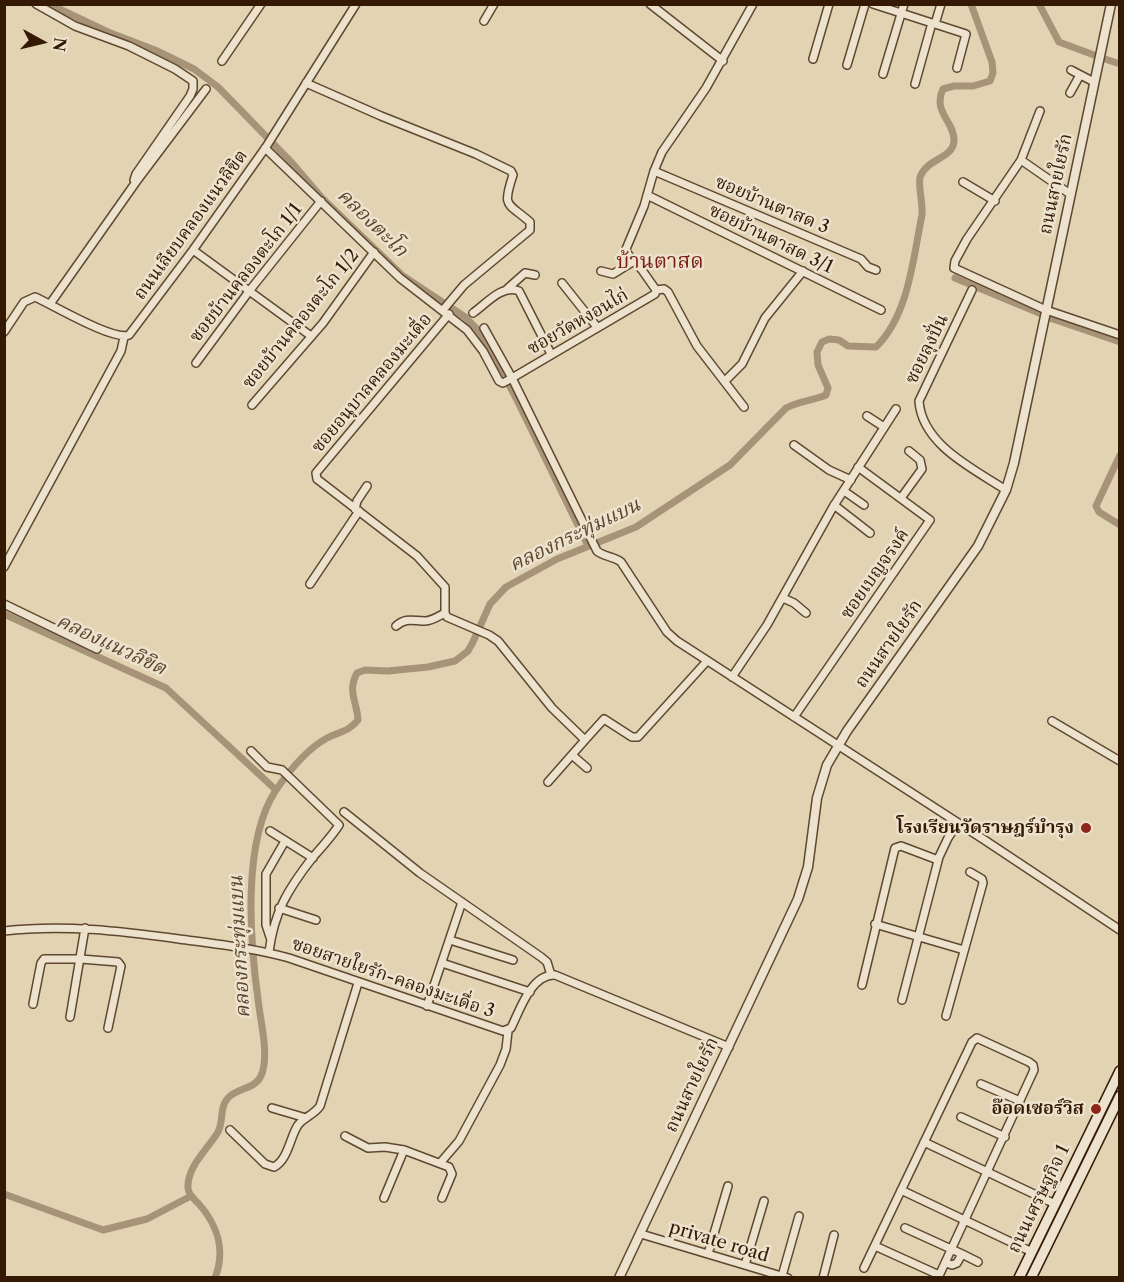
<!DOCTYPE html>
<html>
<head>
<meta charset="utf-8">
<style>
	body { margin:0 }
	#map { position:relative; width:1124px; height:1282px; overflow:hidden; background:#e2d3b3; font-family:"Libre Caslon Text",serif }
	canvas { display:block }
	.frame { position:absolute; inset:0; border:6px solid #341a04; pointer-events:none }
	.north { position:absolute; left:12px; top:12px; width:60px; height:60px; -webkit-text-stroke:4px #ece2ce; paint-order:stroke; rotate:98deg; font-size:16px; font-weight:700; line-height:24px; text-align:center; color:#341a04 }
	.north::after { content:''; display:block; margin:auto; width:21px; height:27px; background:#341a04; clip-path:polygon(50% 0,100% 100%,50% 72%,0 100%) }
</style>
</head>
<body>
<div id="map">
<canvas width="1124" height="1282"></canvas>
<div class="frame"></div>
<div class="north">N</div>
</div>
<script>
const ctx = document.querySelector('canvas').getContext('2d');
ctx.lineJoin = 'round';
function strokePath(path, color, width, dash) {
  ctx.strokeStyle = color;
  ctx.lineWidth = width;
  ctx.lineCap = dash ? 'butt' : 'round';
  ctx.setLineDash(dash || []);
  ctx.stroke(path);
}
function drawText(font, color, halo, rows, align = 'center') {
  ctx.font = font + ' "Libre Caslon Text","Noto Serif Thai",serif';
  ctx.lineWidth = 5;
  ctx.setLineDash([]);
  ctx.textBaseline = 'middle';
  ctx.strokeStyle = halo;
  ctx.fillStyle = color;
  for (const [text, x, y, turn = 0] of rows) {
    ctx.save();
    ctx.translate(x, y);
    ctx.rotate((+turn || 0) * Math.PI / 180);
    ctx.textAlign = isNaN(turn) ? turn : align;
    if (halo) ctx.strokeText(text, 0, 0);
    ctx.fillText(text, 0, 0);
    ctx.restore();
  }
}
const canal = new Path2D(`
	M49 4 108 32 155 50 194 69 218 87 293 164 322 198 403 276 465 317 477 329 487 343 516 398 588 546
	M1039 4 1059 42 1094 55
	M1105 59 1120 64
	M955 278 1039 313
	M1050 318 1120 342
	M1120 455 1096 506 1099 512 1120 525
	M4 614 166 688 276 790
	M4 1194 103 1230 147 1219 191 1196
	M215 1278C226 1250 217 1224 198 1203 193 1198 189 1195 188 1188 187 1166 208 1149 218 1132 224 1121 219 1108 228 1098 237 1088 255 1089 261 1076 270 1056 260 1020 258 999 250 941 242 841 276 790 289 771 307 749 327 738 340 731 347 733 358 720 357 701 347 692 357 673L365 670 388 671 428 667 455 661 468 651 473 642 490 604 506 587 557 559 636 527 730 465 786 408C799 401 812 401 826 395L828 388 818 365 817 352 822 342 829 339 839 340 848 346 876 347C909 315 913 258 922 215 923 204 918 185 920 177 927 158 953 159 954 141 955 122 932 112 943 89L954 86H973L990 81 993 73 992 62 971 4`);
const minor = new Path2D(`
	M36 4 75 26 129 46 175 69 193 81V89L190 96 136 174 134 180 136 182
	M650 4 723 61
	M753 4 706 88 662 152 654 171 644 206 626 249 627 253 642 270 656 290 655 294 512 378 597 551C604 557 613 556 621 562L667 632 677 641 983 839 1120 930
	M873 4 966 34 957 68
	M484 21 494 4
	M935 24 941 4
	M813 59 829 4
	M222 61 261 4
	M847 65 865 4
	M1071 70 1094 82
	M883 74 904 4
	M306 83 381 116 476 154 511 171 513 175C502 208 507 202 530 222V230L464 285 443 310
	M915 84 932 23
	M1070 93 1080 75
	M1040 111 1021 160 967 239 955 261 954 268 1046 310 1120 335
	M265 148 400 278 467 330 483 351 499 381 503 383 512 378 484 328
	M1021 160 1070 194
	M654 171 861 259 868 267 876 270
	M963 182 995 201
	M647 195 881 310
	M193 250 311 336
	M601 271 613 274 634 261
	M562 283 597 327
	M507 289 525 273 535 275
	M656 290 664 289 668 292 697 346 744 407
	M972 290 919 401C922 445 974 469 1006 490
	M50 304 136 182 206 89
	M473 313C486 304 502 284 519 291L551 354
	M449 314 321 467 316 473 317 479 417 556 445 587V613L447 617 489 635 498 641 552 708 585 740 604 719 632 737H638L707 661
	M4 332 24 302 35 297C53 305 113 341 129 335L193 250 266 147 356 4
	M196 363 250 290 321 201
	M725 381 742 364 765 318 803 271
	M252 405 323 323 374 252
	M867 416 884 427
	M794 445 829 470 851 480
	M844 491 864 505
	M901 498 922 469 920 460 909 451
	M834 505 870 533
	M355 509 357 501 367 486
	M4 567 121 351 124 337
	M310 584 359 511
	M783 598 794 603 806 613
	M4 604 97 649
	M396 626C406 617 413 621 425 621 432 621 439 616 445 613
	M732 677 767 625 833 507 896 409
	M794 717 930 520 858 467
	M1052 721 1120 761
	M251 751 267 767 282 770 339 825C332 836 322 847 313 857 288 889 274 912 269 952
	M572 755 587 768
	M548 782 585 740
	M344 812 420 873 541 957 547 962 551 975
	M270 831 313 858
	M279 908 316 920
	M875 924 964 950
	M4 931C63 924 121 931 179 939 216 944 253 948 289 958L503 1031 511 1028C520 1010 531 974 555 975L729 1047
	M271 940 266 925V874L285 841
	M450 940 513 960
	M442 963 530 992
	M862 985 895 848 901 846 938 860
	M902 1000 939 857 948 838 958 823
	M33 1004 41 963 44 959H81L118 962 121 966 108 1028
	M427 1006 462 902
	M946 1016 983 883 982 879 970 872
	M70 1017 85 928
	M981 1084 1020 1101
	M272 1108 306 1118
	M961 1117 1005 1137
	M230 1130 265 1164 274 1167C288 1160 290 1137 298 1125 304 1117 314 1115 320 1106L358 983
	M345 1136 368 1148 385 1147 404 1150 449 1167 452 1174 442 1198
	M924 1142 1055 1204
	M441 1162 459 1141 500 1065 506 1049 508 1031
	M901 1190 1032 1252
	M384 1198 404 1150
	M905 1228 962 1254 957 1263 952 1265 946 1263
	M641 1234 788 1278
	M875 1246 939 1275
	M708 1254 728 1186
	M962 1254 978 1262
	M745 1265 764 1201
	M864 1268 972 1042 977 1038 1029 1062 1033 1065 1034 1070 938 1278
	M782 1276 799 1216
	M823 1278 834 1235`);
const tertiary = new Path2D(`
	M619 1278 798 899 808 867 817 798 827 765 847 731 978 546 1006 490 1014 463 1111 4`);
const secondary = new Path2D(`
	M1019 1278 1120 1071
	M1031 1278 1120 1096`);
const markers = [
	[1086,828,6,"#8f2418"],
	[1096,1109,6,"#8f2418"]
];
const streetNames = [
	["ถนนสายใยรัก",1056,184,-78],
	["ซอยบ้านตาสด 3",772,205,23],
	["ถนนเลียบคลองแนวลิขิต",191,225,-54],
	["ซอยบ้านตาสด 3/1",771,239,26],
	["ซอยบ้านคลองตะโก 1/1",246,273,-52],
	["ซอยบ้านคลองตะโก 1/2",301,319,-51],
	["ซอยวัดหงอนไก่",578,322,-30],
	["ซอยลุงปั่น",927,349,-64],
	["ซอยอนุบาลคลองมะเดื่อ",372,383,-50],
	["ซอยเบญจรงค์",875,574,-55],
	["ถนนสายใยรัก",889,644,-55],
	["ซอยสายใยรัก-คลองมะเดื่อ 3",393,978,19],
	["ถนนสายใยรัก",692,1085,-65],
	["ถนนเศรษฐกิจ 1",1039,1199,-64],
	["private road",719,1242,17]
];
const poiNames = [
	["โรงเรียนวัดราษฎร์บํารุง",1074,828],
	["อ๊อดเซอร์วิส",1084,1109]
];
const waterNames = [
	["คลองตะโก",372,223,44],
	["คลองกระทุ่มแบน",575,535,-26],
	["คลองแนวลิขิต",111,645,25],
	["คลองกระทุ่มแบน",240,947,-93]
];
const quarterNames = [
	["บ้านตาสด",660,262]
];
strokePath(canal, '#a79478', 7);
strokePath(minor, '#604830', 10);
strokePath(tertiary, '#604830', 11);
strokePath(secondary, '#341a04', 12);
strokePath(minor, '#ece2ce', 7);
strokePath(tertiary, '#ece2ce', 8);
strokePath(secondary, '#ece2ce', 9);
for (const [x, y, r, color] of markers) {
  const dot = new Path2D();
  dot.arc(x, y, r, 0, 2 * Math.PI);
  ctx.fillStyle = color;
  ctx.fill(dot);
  strokePath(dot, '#ece2ce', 2);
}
drawText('18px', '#341a04', '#ece2ce', streetNames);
drawText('bold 18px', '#341a04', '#ece2ce', poiNames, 'right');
drawText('italic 20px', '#5c452d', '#ece2ce', waterNames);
drawText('21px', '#7a1f14', '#ece2ce', quarterNames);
</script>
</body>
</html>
